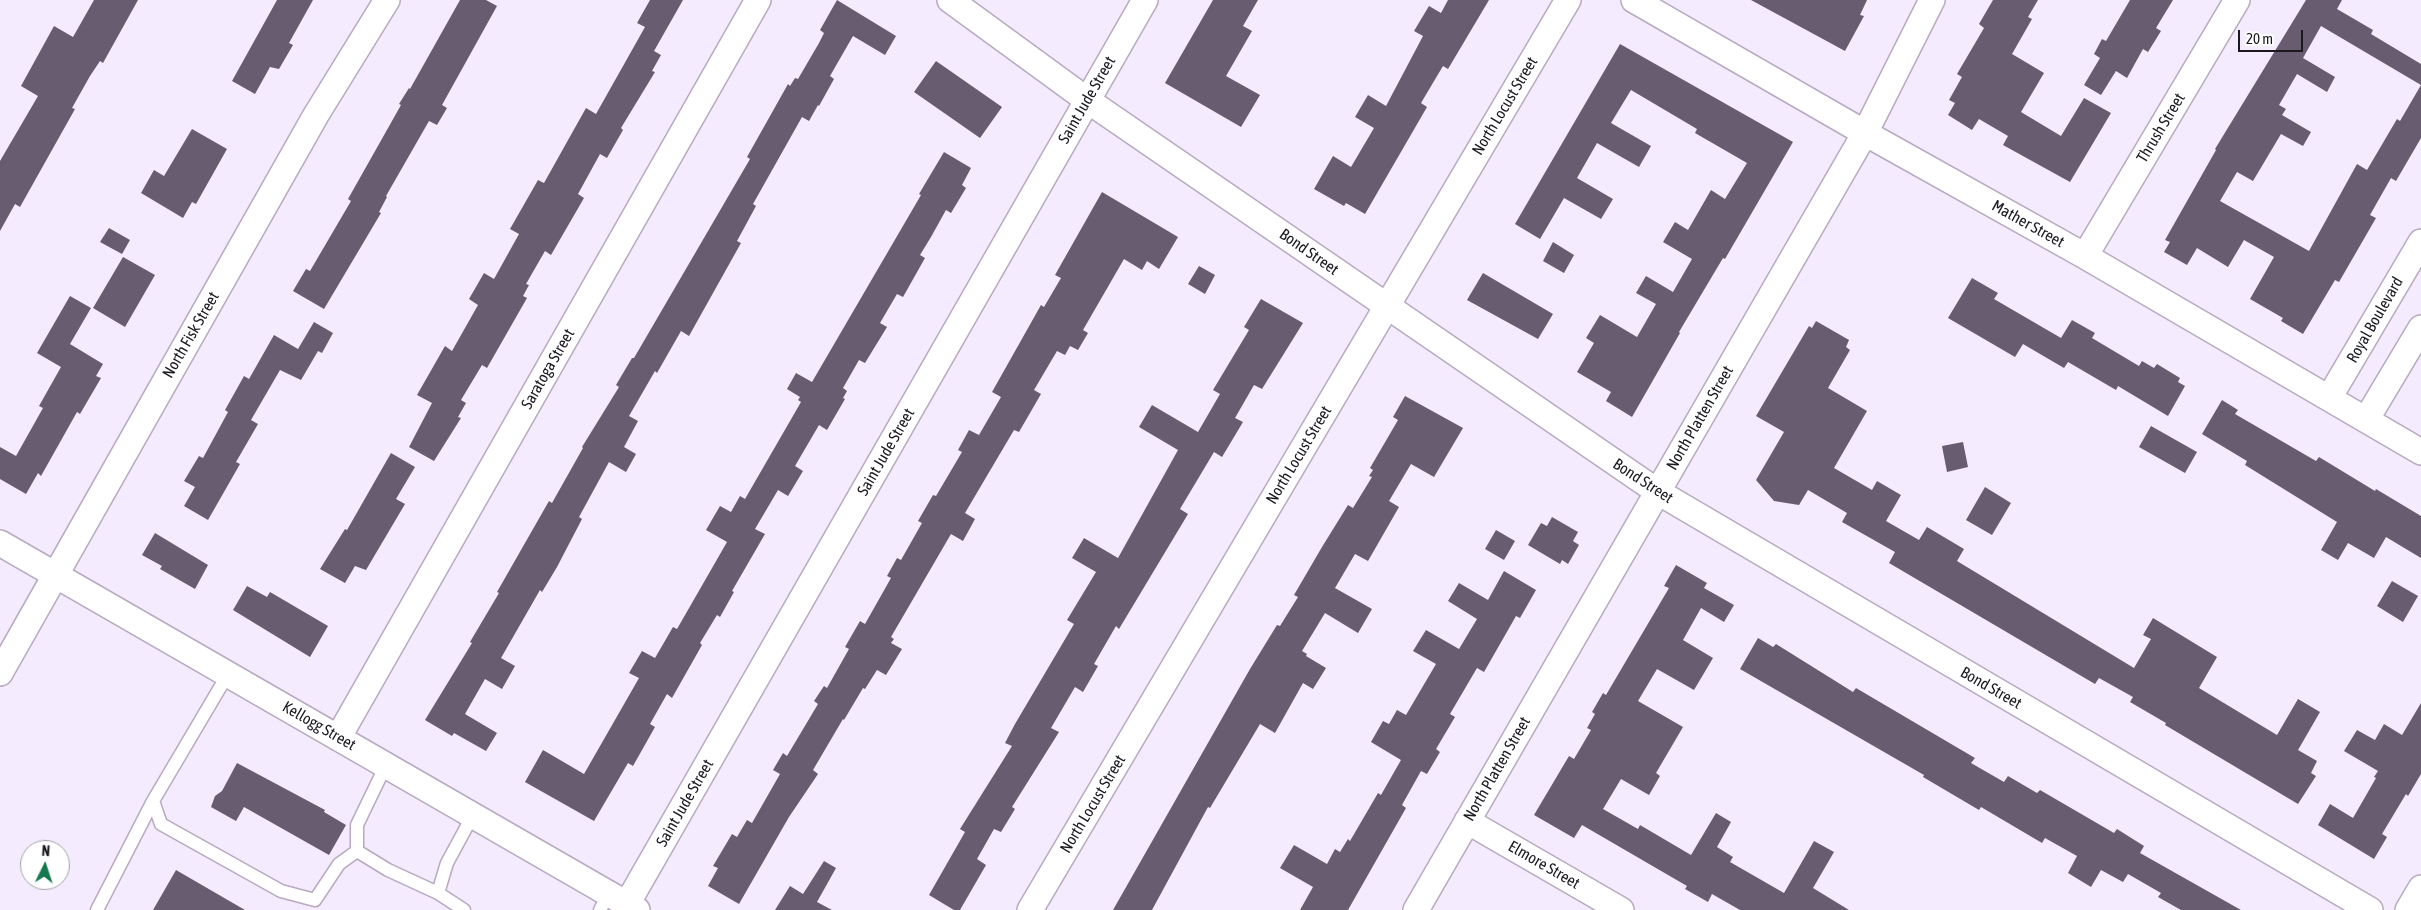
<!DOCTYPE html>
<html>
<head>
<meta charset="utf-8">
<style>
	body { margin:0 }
	#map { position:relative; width:2421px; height:910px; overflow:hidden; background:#f5ebfe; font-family:"Asap Condensed",sans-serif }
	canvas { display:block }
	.north { position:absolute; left:20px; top:840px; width:50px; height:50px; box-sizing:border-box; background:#fff; border:1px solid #a4a3a6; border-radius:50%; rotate:4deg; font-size:14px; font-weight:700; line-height:20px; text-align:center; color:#1c1820 }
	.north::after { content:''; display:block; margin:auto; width:18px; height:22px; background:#15784f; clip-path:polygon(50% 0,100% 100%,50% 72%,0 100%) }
	.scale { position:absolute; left:2238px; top:30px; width:65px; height:22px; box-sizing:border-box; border:2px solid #1c1820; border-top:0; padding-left:6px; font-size:15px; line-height:18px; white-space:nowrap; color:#1c1820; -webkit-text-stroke:4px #fff; paint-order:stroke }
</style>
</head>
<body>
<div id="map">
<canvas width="2421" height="910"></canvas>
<div class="north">N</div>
<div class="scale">20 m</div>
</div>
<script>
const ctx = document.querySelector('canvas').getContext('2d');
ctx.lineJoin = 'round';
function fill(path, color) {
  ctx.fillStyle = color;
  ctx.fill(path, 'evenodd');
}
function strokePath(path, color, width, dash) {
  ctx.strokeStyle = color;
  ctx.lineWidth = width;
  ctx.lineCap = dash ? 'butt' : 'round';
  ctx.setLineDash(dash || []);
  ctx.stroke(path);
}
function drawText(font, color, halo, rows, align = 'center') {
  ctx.font = font + ' "Asap Condensed",sans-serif';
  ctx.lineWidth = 5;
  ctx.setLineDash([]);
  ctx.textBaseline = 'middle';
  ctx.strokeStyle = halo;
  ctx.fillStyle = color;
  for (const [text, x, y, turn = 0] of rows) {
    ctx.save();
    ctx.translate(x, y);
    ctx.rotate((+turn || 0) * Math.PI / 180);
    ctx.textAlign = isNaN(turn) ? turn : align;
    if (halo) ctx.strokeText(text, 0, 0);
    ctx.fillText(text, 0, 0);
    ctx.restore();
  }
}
const building = new Path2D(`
	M94 0H138L103 63 100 61 90 76 72 108 75 109 20 207 15 204 0 231V161L38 96 21 86 54 26 73 37Z
	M277 0H313L289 43 293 45 279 69 270 67 255 94 232 81Z
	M460 0H486L497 6 442 105 447 108 437 125 429 121 386 196 387 197 379 212 381 213 324 309 293 291 306 269 310 271 351 201 348 199 401 105 399 104 409 88 410 89Z
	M650 0H683L654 51 661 55 652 71 655 72 621 128 623 130 607 158 600 154 578 194 584 198 551 255 545 251 526 284 529 285 523 296 527 298 487 368 482 365 461 400 466 403 458 417 461 418 434 461 409 447 432 403 417 395 445 346 452 351 478 305 469 299 484 273 494 279 519 234 510 229 538 180 544 183 586 108 596 114 645 27 637 23Z
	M837 0 896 36 885 55 853 36 830 76 834 79 819 106 818 105 809 121 802 117 753 204 756 206 737 241 741 243 689 336 681 331 657 373 655 371 629 416 638 421 624 447 636 454 626 472 609 462 579 517 582 519 557 567 542 592 540 590 501 658 515 666 502 689 485 679 465 714 497 733 486 751 454 733 452 736 425 720 472 643 470 642 499 593 497 592 549 501 552 503 583 448 582 447 619 387 616 385 632 358H634L750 159 747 157 788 84 790 86 795 78 798 79 819 43 824 33 820 30Z
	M1213 0H1258L1243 26 1252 31 1226 76 1260 95 1241 127 1165 83Z
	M1448 0H1489L1448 69 1443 66 1421 103 1427 107 1365 214 1346 203 1344 206 1314 189 1333 156 1351 167 1374 128 1355 117 1368 95 1386 106 1423 36 1414 31 1429 6 1441 13Z
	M1751 0H1867L1860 15 1864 16 1845 51Z
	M1993 0H2038L2028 17 2032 19 2012 54 2044 73 2021 112 2061 136 2084 98 2111 113 2070 182 2003 145 2008 136 1979 119 1972 130 1948 115 1955 103 1949 100 1962 77 1957 74 1984 28 1979 24Z
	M2130 0H2173L2156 28 2161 31 2148 52 2143 49 2127 78 2116 71 2101 95 2084 85 2100 58 2094 54 2102 39 2106 41Z
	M2306 0H2342L2337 9 2373 30 2371 34 2421 64V138L2396 181 2391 178 2370 215 2376 218 2339 282 2335 280 2303 334 2281 321 2283 318 2250 299 2274 257 2244 240 2228 267 2197 248 2187 265 2164 252 2170 242 2165 240 2216 150 2215 149ZM2321 26 2421 85 2400 121 2397 119 2367 170 2357 164 2309 251 2220 201 2237 172 2253 181 2281 134 2303 146 2311 132 2282 115 2286 109 2279 105 2297 74 2327 92 2335 77 2303 58Z
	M1620 44 1793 142 1725 259 1723 258 1679 332 1680 333 1632 417 1606 401 1611 392 1577 372 1594 343 1586 338 1600 315 1637 337 1656 304 1636 293 1646 276 1673 292 1692 259 1663 242 1675 222 1688 230 1711 190 1725 199 1747 163 1695 133 1697 129 1631 90 1611 123 1651 146 1639 167 1597 143 1577 178 1613 199 1601 219 1564 198 1540 239 1515 224Z
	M936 61 1002 107 980 138 914 92Z
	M192 129 227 149 196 204 192 202 183 218 141 193 154 170 164 176Z
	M944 152 971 168 962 185 966 188 951 213 946 210 931 237 920 255 925 258 903 297 897 294 880 323 887 327 865 363 859 360 843 388 847 391 843 398 845 399 827 430 819 425 795 466 803 471 788 496 778 490 755 529 765 534 732 591 734 592 720 617 717 615 700 643 702 645 672 698 667 694 650 724 655 727 633 766 628 763 594 821 525 782 543 750 584 774 639 678 629 673 642 651 655 658 673 627 677 629 727 542 706 530 720 506 731 512 740 496 745 499 801 402 798 400 800 397 787 389 796 373 812 382 921 195 919 194Z
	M1102 192 1178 237 1159 269 1147 261 1142 270 1124 259 1083 330 1088 333 1078 350 1070 346 1065 355 1057 351 1034 390 1041 394 1019 432 1014 430 965 513 975 519 963 541 951 534 891 637 894 639 891 643 902 649 886 675 877 670 865 689 863 688 844 720 843 719 813 770 818 774 789 817 739 904 708 886 718 868 713 866 732 834 737 837 747 820 752 823 780 774 773 770 783 753 787 756 818 704 814 701 824 686 827 688 849 649 845 647 860 621 865 624 891 578 887 576 897 558 901 560 922 523 918 521 933 495 936 496 962 452 958 450 969 430 979 435 1001 397 992 392 1041 305 1044 307 1061 278 1055 275Z
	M109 228 130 240 122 254 100 242Z
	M1553 242 1574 255 1564 273 1543 261Z
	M123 257 155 275 125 327 93 308Z
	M1199 266 1215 275 1205 294 1188 284Z
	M1483 273 1553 314 1538 339 1467 300Z
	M1972 278 1998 293 1994 299 2061 338 2072 320 2095 333 2092 338 2139 366 2142 361 2154 368 2157 364 2180 378 2178 382 2185 386 2168 416 2118 386 2116 390 2068 362 2064 368 2023 344 2015 357 1948 318Z
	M70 296 91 308 70 344 103 364 96 376 101 378 80 414 77 412 41 476 38 473 26 494 0 479V447L16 456 43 408 39 406 61 367 37 353Z
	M1261 299 1303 323 1262 389 1254 385 1235 418 1243 422 1222 457 1214 452 1180 509 1188 514 1119 629 1116 626 1094 664 1098 666 1083 692 1075 687 1051 728 1059 732 1012 807 1015 809 1001 832 994 829 977 859 986 865 960 910H954L929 895 965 832 960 829 1012 746 1005 743 1015 724 1074 624 1067 620 1096 572 1072 558 1084 538 1118 558 1178 450 1139 427 1152 405 1198 432 1220 394 1213 390 1249 330 1244 327Z
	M1816 321 1849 340 1846 347 1850 350 1828 388 1867 411 1834 468 1872 490 1877 481 1901 495 1886 521 1919 540 1927 527 1964 549 1957 561 2134 668 2151 639 2143 635 2153 618 2217 657 2199 688 2277 735 2298 699 2320 712 2298 750 2317 761 2311 773 2316 776 2298 804 2165 725 2166 723 2130 702 2133 697 2099 678 2095 684 1889 563 1895 552 1842 522 1847 513 1808 490 1799 505 1774 501 1756 480 1784 432 1756 416 1809 326 1812 328Z
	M314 322 333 333 322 353 318 351 301 380 280 370 251 420 258 424 236 462 240 464 208 520 184 506 195 487 184 481 199 456 203 458 228 412 225 410 244 376 249 379 274 335 298 349Z
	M1405 396 1463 428 1434 477 1411 464 1389 501 1399 507 1368 561 1355 554 1335 588 1372 609 1358 633 1325 613 1302 651 1307 654 1306 656 1326 668 1313 689 1303 683 1275 733 1260 724 1210 808 1208 807 1152 910H1113L1250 669 1277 625 1280 626 1298 597 1294 595 1322 547 1348 505 1353 508 1372 477 1369 476 1373 470 1370 468 1398 420 1393 417Z
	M2222 400 2238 410 2235 414 2316 461 2319 457 2375 491 2376 489 2421 516V558L2386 537 2374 558 2348 543 2338 560 2321 550 2337 522 2245 465 2247 461 2202 434Z
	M2151 426 2197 452 2185 473 2139 447Z
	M1963 442 1968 467 1947 472 1942 446Z
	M391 453 415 467 396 499 405 504 366 570 355 566 345 583 320 569 345 529 347 530Z
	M1985 487 2011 503 1992 535 1966 520Z
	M1552 517 1578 532 1573 541 1579 545 1568 564 1562 560 1560 564 1528 545 1541 523 1547 526Z
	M1496 530 1515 541 1504 560 1485 549Z
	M155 533 208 565 195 589 160 569 162 566 142 555Z
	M1676 565 1707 583 1704 588 1734 605 1724 622 1701 608 1683 640 1713 658 1694 690 1657 669 1638 701 1683 727 1656 773 1660 776 1649 795 1621 779 1603 809 1638 829 1640 825 1691 855 1716 813 1731 822 1717 847 1733 857 1730 862 1784 893 1814 841 1834 852 1813 888 1849 910H1740L1712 894 1708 902 1685 889 1687 886 1582 825 1574 838 1534 815 1569 756 1574 759 1591 730 1587 728 1595 714 1592 712 1603 693 1606 695 1669 588 1664 586Z
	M1504 571 1536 590 1520 618 1516 616 1484 672 1477 668 1450 714 1455 717 1436 749 1440 752 1427 774 1421 771 1402 805 1406 808 1348 910H1300L1313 887 1280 868 1294 845 1327 864 1335 849 1340 852 1348 839 1350 841 1378 793 1381 795 1401 760 1371 742 1383 721 1389 724 1397 710 1406 715 1436 664 1413 651 1426 630 1459 649 1477 619 1448 601 1459 583 1488 600Z
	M2392 581 2418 596 2403 622 2377 606Z
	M247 586 267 597 270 592 328 626 310 657 233 610Z
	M1758 638 1773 647 1776 644 1853 692 1856 688 1975 758 1971 763 2004 782 2008 776 2037 793 2040 790 2114 833 2117 829 2144 846 2140 853 2241 910H2181L2158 897 2161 893 2128 874 2123 882 2101 870 2091 887 2068 873 2077 856 2045 838 2042 843 1981 807 1979 810 1923 777 1924 775 1740 669Z
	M2421 703V774L2408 796 2406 794 2382 834 2387 837 2374 859 2318 825 2330 804 2353 818 2376 778 2374 777 2378 771 2344 751 2357 730 2375 740 2384 724 2402 735Z
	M237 763 325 810 324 812 346 825 329 855 244 807 236 821 211 807 215 796 222 791Z
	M824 861 836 868 817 902 832 910H775L790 886 803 894Z
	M176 870 245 910H153Z`);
const lane = new Path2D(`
	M228 674 153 801 161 824 281 891 315 900 339 864 357 851
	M386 765 357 825V851L388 870 438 893
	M97 910 153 801
	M464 910 438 893 447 863 473 815
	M600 910 609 893`);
const street = new Path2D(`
	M950 0 1087 100 1658 492 2370 910
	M1634 0 1865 133 2085 256 2421 452
	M2085 256 2237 0
	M2329 398 2421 242
	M2366 420 2421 328
	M0 543 637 910
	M0 673 316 115 387 0
	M338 738 758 0
	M1467 821 1621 910
	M627 904 1145 0
	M1030 910 1568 0
	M1416 910 1865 133 1932 0
	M2408 910 2421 888`);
const streetNames = [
	["Saint Jude Street",1087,100,-60],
	["North Locust Street",1505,106,-59],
	["Thrush Street",2161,128,-59],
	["Mather Street",2028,224,29],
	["Bond Street",1309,252,35],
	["Royal Boulevard",2375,320,-60],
	["North Fisk Street",191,335,-60],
	["Saratoga Street",548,369,-60],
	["North Platten Street",1700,418,-60],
	["Saint Jude Street",886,452,-60],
	["North Locust Street",1299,455,-59],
	["Bond Street",1643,481,33],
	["Bond Street",1991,688,30],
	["Kellogg Street",319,726,30],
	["North Platten Street",1497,769,-60],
	["Saint Jude Street",685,803,-60],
	["North Locust Street",1093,804,-59],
	["Elmore Street",1544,865,30]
];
fill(building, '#675c70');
strokePath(lane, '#b7aac1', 15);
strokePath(street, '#b7aac1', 28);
strokePath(lane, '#fff', 12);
strokePath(street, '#fff', 25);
drawText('16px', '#1c1820', '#fff', streetNames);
</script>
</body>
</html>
